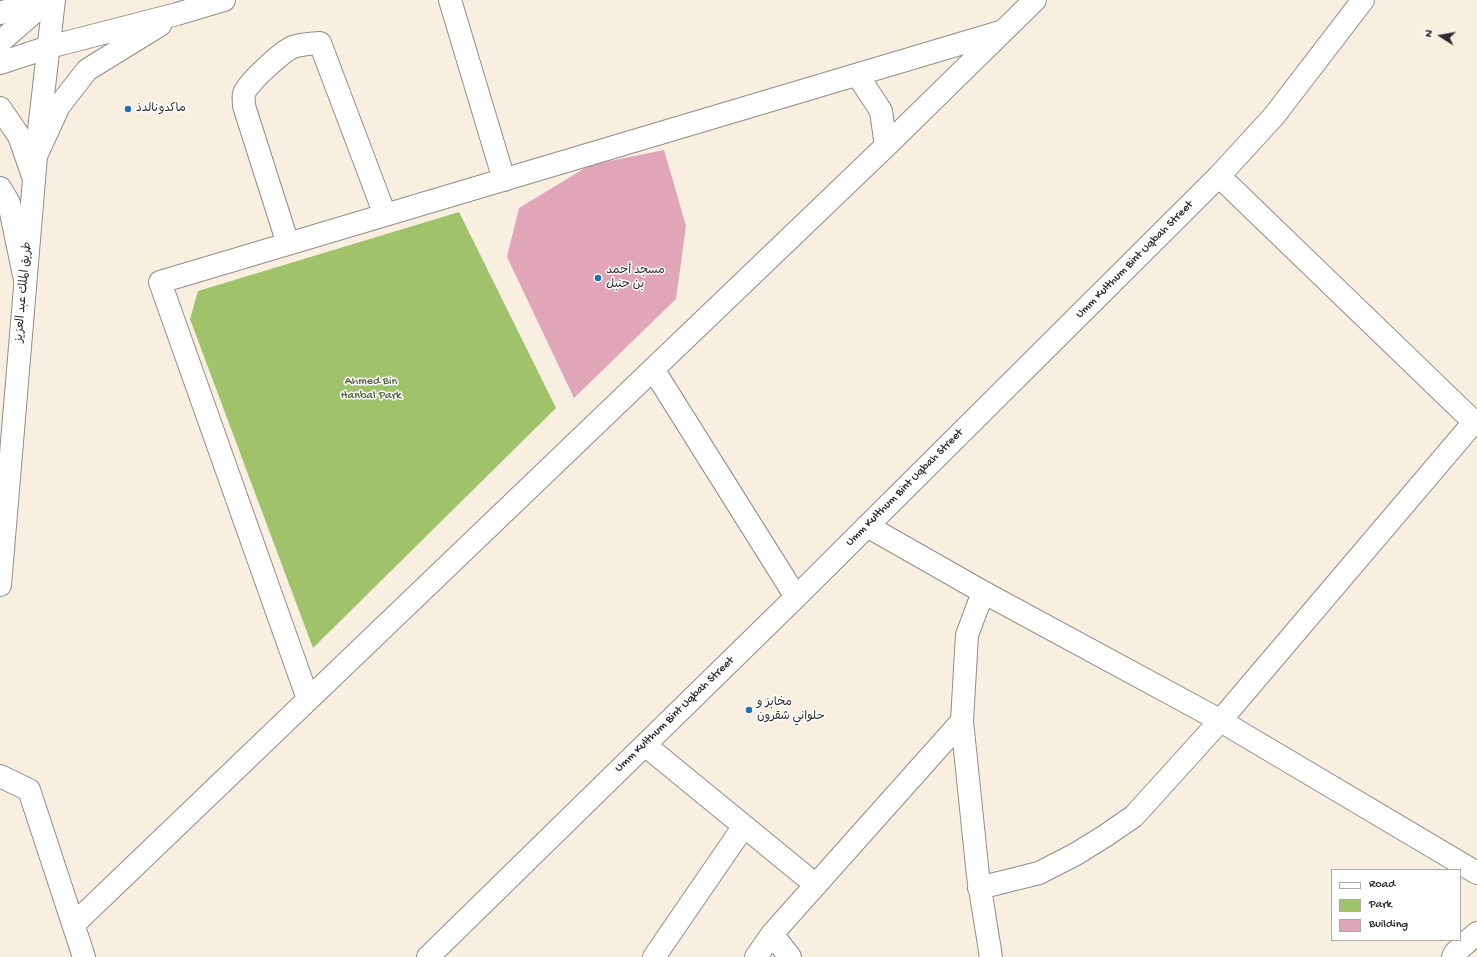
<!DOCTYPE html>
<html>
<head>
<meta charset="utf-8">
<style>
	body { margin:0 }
	#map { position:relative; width:1477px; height:957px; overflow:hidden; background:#f9efe1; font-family:"Gochi Hand",sans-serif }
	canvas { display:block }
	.legend { position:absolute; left:1331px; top:869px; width:130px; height:72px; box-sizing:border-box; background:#fff; border:1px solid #aaa; margin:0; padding:5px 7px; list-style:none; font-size:12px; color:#2b2b2b }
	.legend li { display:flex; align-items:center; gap:8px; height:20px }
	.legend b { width:20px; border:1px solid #aaa }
	.north { position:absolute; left:1421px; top:16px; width:40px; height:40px; -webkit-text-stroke:3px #fff; paint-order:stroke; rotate:281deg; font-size:11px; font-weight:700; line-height:16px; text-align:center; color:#2b2b2b }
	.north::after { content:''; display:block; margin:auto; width:14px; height:18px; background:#2b2b2b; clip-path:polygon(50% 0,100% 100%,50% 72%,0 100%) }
</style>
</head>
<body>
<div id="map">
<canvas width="1477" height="957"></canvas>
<ul class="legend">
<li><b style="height:5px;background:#fff"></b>Road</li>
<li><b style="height:11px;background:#9fc26b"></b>Park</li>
<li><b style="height:11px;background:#e1a5b8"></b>Building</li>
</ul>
<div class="north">N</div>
</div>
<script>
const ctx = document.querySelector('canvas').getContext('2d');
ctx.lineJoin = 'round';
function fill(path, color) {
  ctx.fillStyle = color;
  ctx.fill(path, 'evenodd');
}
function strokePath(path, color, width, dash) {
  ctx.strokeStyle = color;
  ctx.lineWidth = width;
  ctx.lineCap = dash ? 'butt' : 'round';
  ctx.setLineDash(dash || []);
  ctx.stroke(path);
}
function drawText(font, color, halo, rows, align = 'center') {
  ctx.font = font + ' "Gochi Hand","Playpen Sans Arabic",sans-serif';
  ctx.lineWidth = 3;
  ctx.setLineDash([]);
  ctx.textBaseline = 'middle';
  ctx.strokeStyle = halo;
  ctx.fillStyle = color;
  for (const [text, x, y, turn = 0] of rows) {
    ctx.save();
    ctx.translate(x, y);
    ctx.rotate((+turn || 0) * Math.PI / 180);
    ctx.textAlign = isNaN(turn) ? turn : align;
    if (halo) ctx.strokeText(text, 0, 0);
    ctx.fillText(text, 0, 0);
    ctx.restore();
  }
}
const green = new Path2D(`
	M459 212 556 408 313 648 190 319 198 291Z`);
const building = new Path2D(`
	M664 150 686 226 676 299 574 398 507 257 519 208 590 165Z`);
const minor = new Path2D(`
	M450 0 504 180
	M858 76 881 111 886 146
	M288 244 244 106C244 102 243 97 244 94 246 84 283 51 293 47 302 44 310 44 320 43L385 215
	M653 369 796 597
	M867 526 983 592 1214 717 1477 873
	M983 592 967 635 962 721 978 876 991 957
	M308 699 160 282 1000 32
	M645 745 816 885
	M0 776 29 790 84 957
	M979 888 1039 873 1076 854 1105 836 1134 816 1220 721 1474 422 1219 176
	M74 924 886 146 1035 0
	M428 957 796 597 1219 176 1274 116 1363 0
	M654 957 744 826
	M756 957 772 934
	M790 957 772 934 962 721
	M1453 957 1455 953 1477 933`);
const tertiary = new Path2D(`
	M0 585 36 156 54 0`);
const primary = new Path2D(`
	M0 13 39 0
	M0 42 48 0
	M0 63 49 47 177 14 224 0
	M0 108 19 136 34 179
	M36 156 59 106 87 70 160 25
	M0 188 9 203 25 280`);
const markers = [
	[128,109,4,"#1f6fb2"],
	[598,278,4,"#1f6fb2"],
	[749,710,4,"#1f6fb2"]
];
const poiNames = [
	["ماكدونالدذ",136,109],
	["مسجد أحمد",606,271],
	["بن حنبل",606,285],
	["مخابز و",757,703],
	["حلواني شقرون",757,717]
];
const streetNames = [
	["Umm Kulthum Bint Uqbah Street",1135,260,-45],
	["طريق الملك عبد العزيز",24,292,-85],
	["Umm Kulthum Bint Uqbah Street",905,488,-45],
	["Umm Kulthum Bint Uqbah Street",675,715,-44]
];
const parkNames = [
	["Ahmed Bin",371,382],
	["Hanbal Park",371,396]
];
fill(green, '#9fc26b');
fill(building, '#e1a5b8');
strokePath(minor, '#928d86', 24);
strokePath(tertiary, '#928d86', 24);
strokePath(primary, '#928d86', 24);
strokePath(minor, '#fff', 22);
strokePath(tertiary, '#fff', 22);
strokePath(primary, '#fff', 22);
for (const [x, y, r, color] of markers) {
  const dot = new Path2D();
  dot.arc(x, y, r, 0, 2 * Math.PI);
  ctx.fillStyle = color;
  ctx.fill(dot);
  strokePath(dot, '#fff', 1.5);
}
drawText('12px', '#2b2b2b', '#fff', poiNames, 'left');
drawText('12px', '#2b2b2b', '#fff', streetNames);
drawText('12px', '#546041', '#fff', parkNames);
</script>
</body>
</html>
